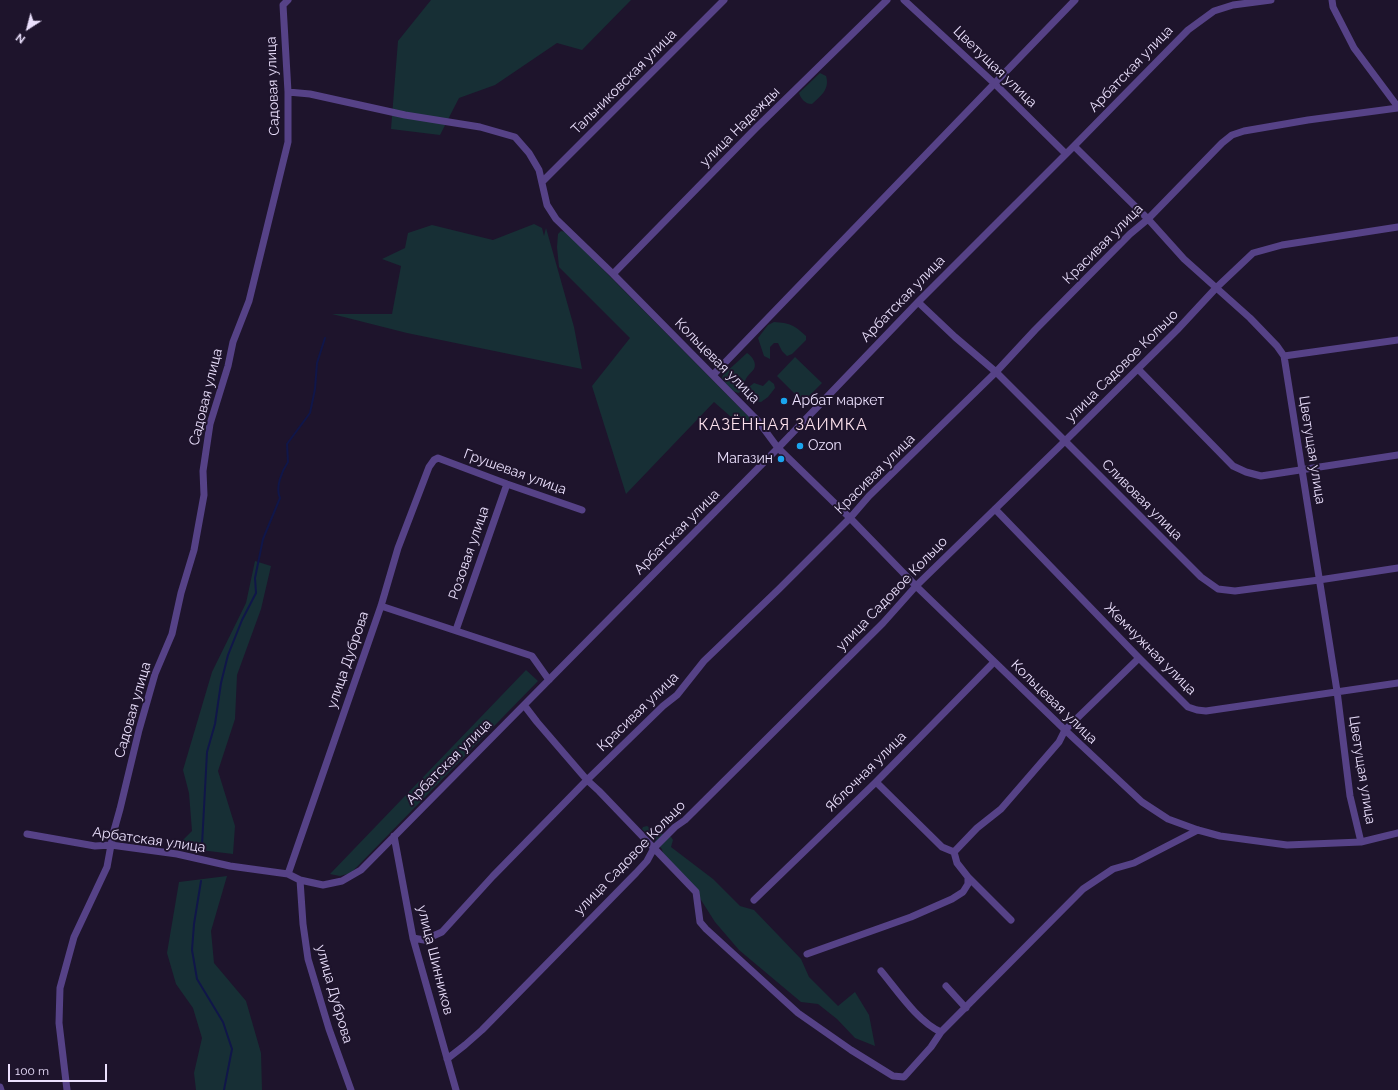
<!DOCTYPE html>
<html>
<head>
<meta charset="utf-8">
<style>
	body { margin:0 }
	#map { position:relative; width:1398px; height:1090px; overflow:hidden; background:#1e142c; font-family:Raleway,sans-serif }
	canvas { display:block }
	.north { position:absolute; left:8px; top:8px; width:40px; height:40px; -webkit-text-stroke:3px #1e142c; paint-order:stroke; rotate:216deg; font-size:11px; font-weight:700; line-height:16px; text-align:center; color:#ebe0fd }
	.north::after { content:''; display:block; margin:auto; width:14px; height:18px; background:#ebe0fd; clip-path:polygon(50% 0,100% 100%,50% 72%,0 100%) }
	.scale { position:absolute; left:8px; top:1064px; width:99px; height:18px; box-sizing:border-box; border:2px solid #ebe0fd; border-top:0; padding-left:5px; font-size:12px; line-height:14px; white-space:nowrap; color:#ebe0fd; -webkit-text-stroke:3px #1e142c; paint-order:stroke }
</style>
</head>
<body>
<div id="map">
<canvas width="1398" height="1090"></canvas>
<div class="north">N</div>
<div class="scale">100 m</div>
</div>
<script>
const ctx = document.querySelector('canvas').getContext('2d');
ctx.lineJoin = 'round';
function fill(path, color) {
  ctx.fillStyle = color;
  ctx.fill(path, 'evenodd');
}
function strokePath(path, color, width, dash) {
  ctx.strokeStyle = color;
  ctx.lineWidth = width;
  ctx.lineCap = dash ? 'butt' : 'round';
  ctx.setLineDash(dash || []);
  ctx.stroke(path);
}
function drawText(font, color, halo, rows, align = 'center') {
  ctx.font = font + ' Raleway,sans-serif';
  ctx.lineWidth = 4;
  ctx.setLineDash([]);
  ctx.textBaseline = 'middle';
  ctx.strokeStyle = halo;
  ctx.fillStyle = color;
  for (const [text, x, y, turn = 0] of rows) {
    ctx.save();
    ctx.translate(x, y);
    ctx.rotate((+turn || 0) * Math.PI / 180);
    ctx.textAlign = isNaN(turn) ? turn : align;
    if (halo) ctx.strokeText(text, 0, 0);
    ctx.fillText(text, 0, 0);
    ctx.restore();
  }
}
const green = new Path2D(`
	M431 0H631L582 50 557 43 495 85 459 98 440 135 391 129 398 41Z
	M820 73 826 76C830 89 821 96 812 104 805 104 801 99 799 93Z
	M534 224 542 228 544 236 546 228 574 327 582 369 407 333 332 314H392L401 266 382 259 405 248 408 233 432 225 493 240Z
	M561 231 566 232 753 421 738 423 714 402 626 494 592 386 630 338 559 267 557 247 558 234Z
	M774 322C790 323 794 325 806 336V340L792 354 787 356 782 351 778 343H774L770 347V359L764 356 758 338 768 325Z
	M747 353C752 356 757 363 754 369 752 372 749 374 747 377 744 382 742 387 741 392L738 393C731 391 726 384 722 378L723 375Z
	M795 357 822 383 803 402 777 376Z
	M769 380 774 384 775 388 768 397 761 402 753 401 747 395 749 387 754 383 763 386Z
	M255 561 271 566 261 609 237 675 235 719 218 771 235 826 233 854 176 847 192 831 189 793 183 770 212 672 246 603Z
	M526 670 538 681 351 873 340 876 330 874Z
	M647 826 655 831 671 837 673 840 671 847 713 879 740 906 754 910 801 959 809 977 838 1006 855 992 869 1015 875 1046 855 1038 837 1019 818 1004 801 1002 739 950 715 922 696 892 663 854 662 849 642 829 643 827Z
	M227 876 211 931 214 963 246 1001 261 1053 262 1090H196L194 1073 202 1038 193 1008 176 984 167 953 179 882Z`);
const stream = new Path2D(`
	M202 845 207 752 215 724 221 683 228 655 242 620 256 593 255 578 263 539 280 498C275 487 282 471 288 462L287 444 310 413 315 389 317 363 325 338
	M201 881 194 924 192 950 197 979 223 1022 232 1049 224 1090`);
const street = new Path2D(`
	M904 0 995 84 1066 154
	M1332 0 1333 7 1354 48 1398 107
	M288 92 310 94 405 115 480 127 515 137 529 153 539 170 547 205 556 219 613 274 758 421 778 448 850 518 916 586 1065 730 1142 802 1168 819 1198 830 1220 836 1287 845 1361 842 1398 833
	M1074 146 1148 219 1184 259 1250 318 1277 346 1284 356 1337 691 1350 796 1361 842
	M542 182 724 0
	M613 274 756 128 887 0
	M918 302 955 337 996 372 1201 577 1218 589 1235 591 1319 580 1398 568
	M1284 356 1398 340
	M1138 369 1233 466 1246 472 1261 476 1398 455
	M713 375 1075 0
	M995 509 1139 658 1188 707 1197 710 1206 711 1398 683
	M381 606 532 656 549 680
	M456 630 507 484
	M524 705 537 722 587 780 599 791 696 892 700 922 706 929 798 1013 851 1050 893 1076 904 1077 931 1047 941 1032
	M876 782 942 847 954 852
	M27 834 95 846 111 845 177 854 230 866 288 874 300 880 323 885 342 881 361 870 778 448 918 302 1074 146 1188 30 1214 11 1233 5 1271 0
	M394 836 413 938 456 1090
	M288 874 381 606 398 548 429 467 434 460 438 458 507 484 582 510
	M968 877 1011 920
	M300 880 303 924 308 959 329 1029 351 1090
	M754 900 876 782 994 662
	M413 938 424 940 442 932 493 876 587 780 663 706 677 695 704 661 779 589 850 518 869 496 996 372 1035 330 1130 234 1148 219 1222 143 1232 135 1244 131 1308 120 1398 108
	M807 954 911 917 952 899 963 892 968 884V877L957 863 954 852 977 828 1001 809 1059 742 1065 730 1139 658
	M881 971C897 990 918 1022 941 1032L1083 889 1113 869 1134 863 1198 830
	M946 986 966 1008
	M447 1059 465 1045 482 1030 636 873 647 861 654 848 675 827 685 820 883 623 916 586 1065 441 1177 330 1216 288 1253 253 1282 245 1398 227
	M0 1087 1 1090
	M67 1090 59 1023 60 988 74 937 107 867 113 834 120 809 139 730 155 674 172 634 181 593 194 550 204 495 203 471 210 424 228 366 233 342 249 301 288 142V92L283 5 288 0`);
const markers = [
	[784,401,4,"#1aa5ef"],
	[800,446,4,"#1aa5ef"],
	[781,459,4,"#1aa5ef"]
];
const streetNames = [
	["Цветущая улица",995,67,44],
	["Арбатская улица",1131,69,-46],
	["Тальниковская улица",624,82,-45],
	["Садовая улица",273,86,-92],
	["улица Надежды",740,127,-45],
	["Красивая улица",1103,244,-45],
	["Арбатская улица",903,299,-46],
	["Кольцевая улица",717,361,45],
	["улица Садовое Кольцо",1122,366,-45],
	["Садовая улица",206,397,-76],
	["Цветущая улица",1312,450,81],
	["Грушевая улица",515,472,20],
	["Красивая улица",875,474,-45],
	["Сливовая улица",1142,500,45],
	["Арбатская улица",677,532,-45],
	["Розовая улица",469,553,-71],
	["улица Садовое Кольцо",892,594,-46],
	["Жемчужная улица",1150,649,45],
	["улица Дуброва",348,660,-71],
	["Кольцевая улица",1054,702,44],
	["Садовая улица",133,710,-74],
	["Красивая улица",638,712,-44],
	["Арбатская улица",449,762,-45],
	["Цветущая улица",1362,770,81],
	["Яблочная улица",866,772,-45],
	["Арбатская улица",149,840,8],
	["улица Садовое Кольцо",630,858,-46],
	["улица Шинников",435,960,76],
	["улица Дуброва",334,994,74]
];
const poiNames = [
	["Арбат маркет",792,401],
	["Ozon",808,446],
	["Магазин",773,459,"right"]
];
const quarterNames = [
	["КАЗЁННАЯ ЗАИМКА",783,425]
];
fill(green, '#172f35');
strokePath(stream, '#101649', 2);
strokePath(street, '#564287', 7);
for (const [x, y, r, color] of markers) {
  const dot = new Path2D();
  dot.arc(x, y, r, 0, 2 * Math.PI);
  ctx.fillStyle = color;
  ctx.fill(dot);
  strokePath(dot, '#1e142c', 1.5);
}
drawText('14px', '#ebe0fd', '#1e142c', streetNames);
drawText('14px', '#ebe0fd', '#1e142c', poiNames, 'left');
ctx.letterSpacing = '1px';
drawText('16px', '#fde2ed', '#1e142c', quarterNames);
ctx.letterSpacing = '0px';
</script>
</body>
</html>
